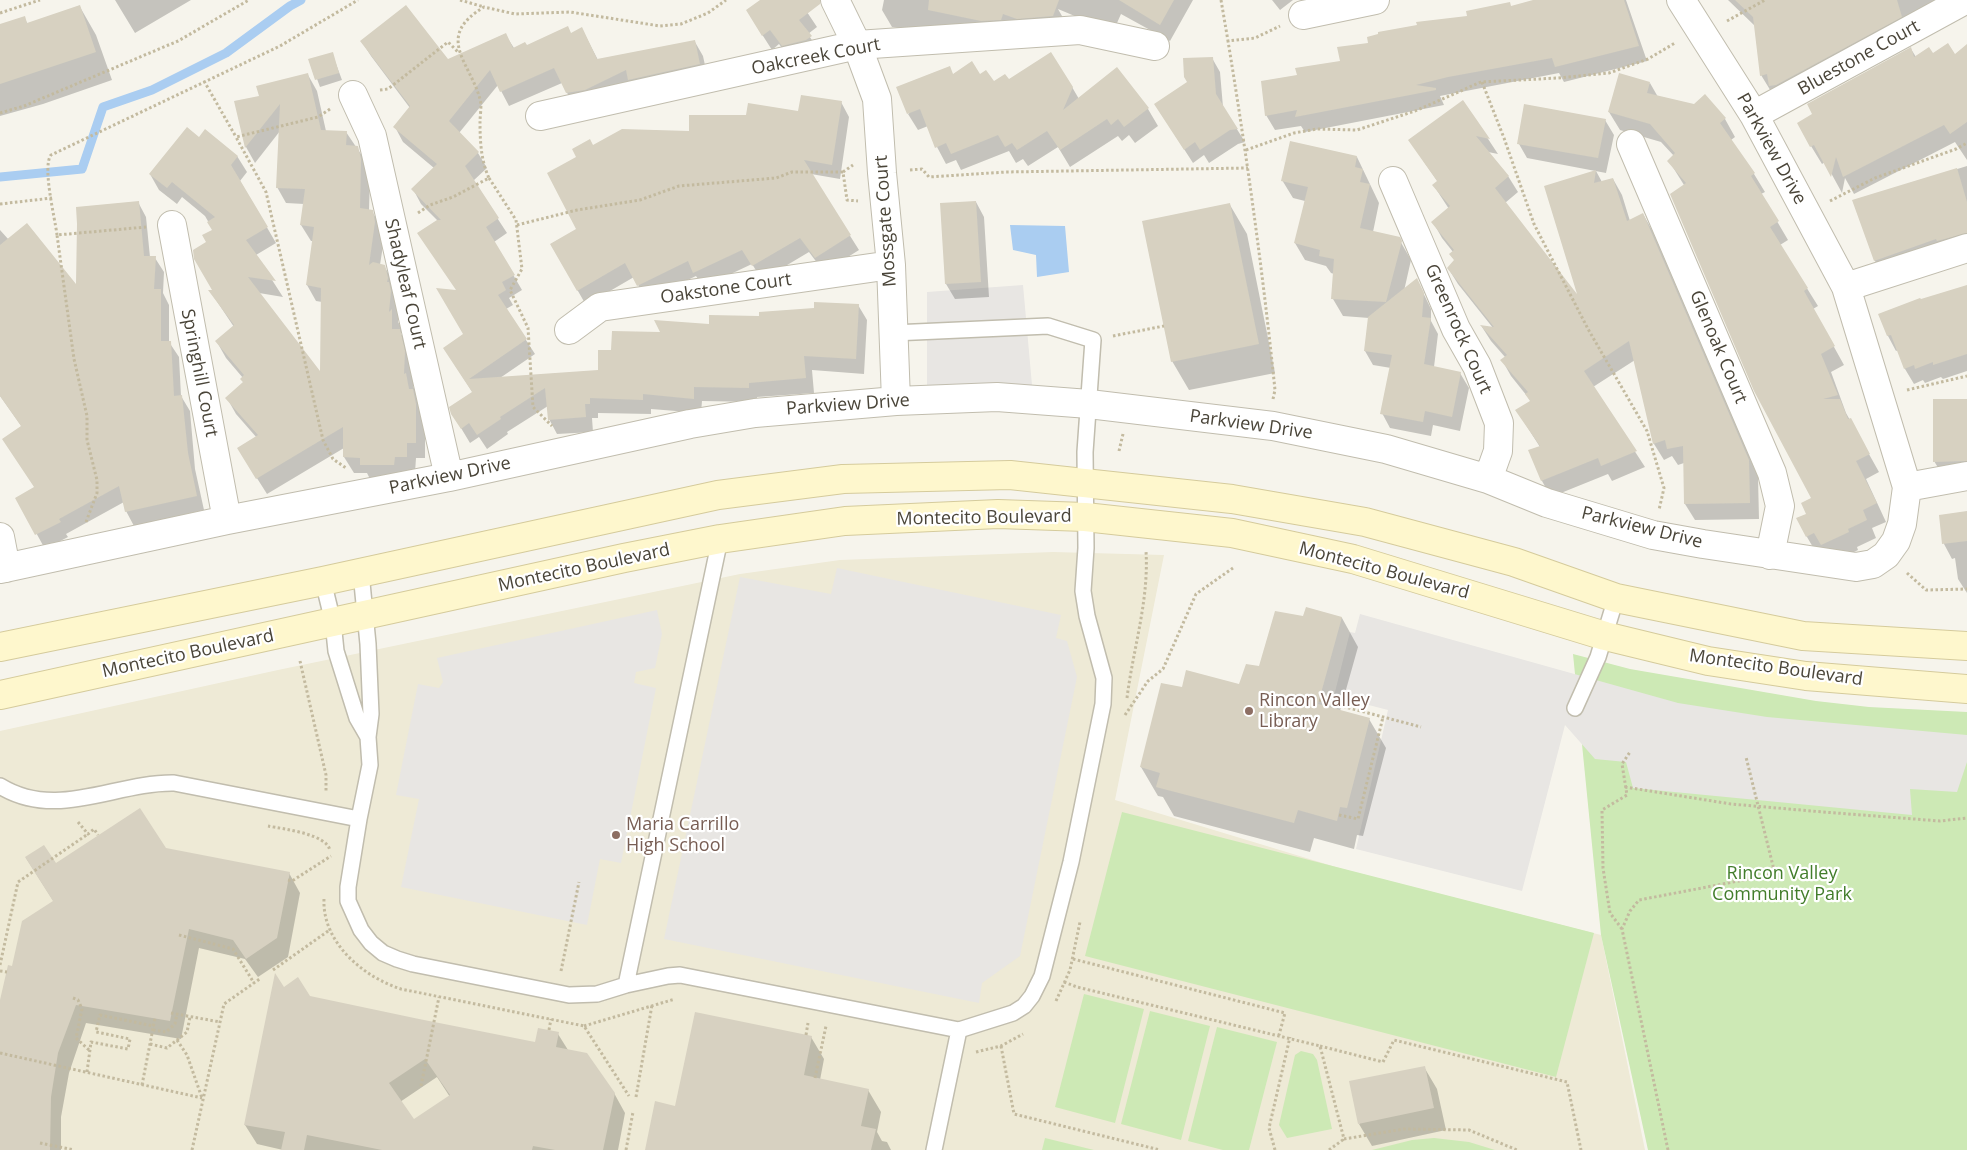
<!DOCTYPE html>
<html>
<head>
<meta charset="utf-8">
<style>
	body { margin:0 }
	canvas { display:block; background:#f6f4ec }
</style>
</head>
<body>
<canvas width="1967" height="1150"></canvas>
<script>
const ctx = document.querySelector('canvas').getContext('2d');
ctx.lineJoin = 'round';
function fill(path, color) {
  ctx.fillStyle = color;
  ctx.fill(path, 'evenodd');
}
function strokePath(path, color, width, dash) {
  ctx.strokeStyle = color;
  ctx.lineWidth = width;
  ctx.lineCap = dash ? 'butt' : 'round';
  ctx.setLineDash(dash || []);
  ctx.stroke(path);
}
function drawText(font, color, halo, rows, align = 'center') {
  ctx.font = font + ' "Open Sans",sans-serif';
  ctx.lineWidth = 4.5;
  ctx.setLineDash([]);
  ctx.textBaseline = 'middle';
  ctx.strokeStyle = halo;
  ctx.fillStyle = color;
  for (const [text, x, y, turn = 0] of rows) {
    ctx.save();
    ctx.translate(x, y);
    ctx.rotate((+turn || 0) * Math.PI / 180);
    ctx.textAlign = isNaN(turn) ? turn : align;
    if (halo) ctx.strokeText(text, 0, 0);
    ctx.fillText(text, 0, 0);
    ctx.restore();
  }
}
const education = new Path2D(`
	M1053 552 1164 555 1115 800 1349 871 1601 935 1645 1150H0V731L278 670 740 574 840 560Z`);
const green = new Path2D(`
	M1573 654 1630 669 1816 701 1869 707 1967 712V1150H1648L1601 935Z
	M1122 812 1594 933 1556 1077 1085 956Z
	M1084 994 1144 1009 1115 1123 1055 1107Z
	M1150 1011 1210 1026 1181 1140 1121 1124Z
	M1217 1027 1277 1042 1249 1150H1223L1188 1141Z
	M1301 1051 1313 1054 1317 1060 1332 1129 1287 1138 1279 1125 1295 1055Z
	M1045 1138 1094 1150H1042Z
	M1434 1138 1469 1142 1495 1150H1372L1412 1140Z`);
const parking = new Path2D(`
	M1023 285 1032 385 927 386V292Z
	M837 568 1061 615 1056 638 1067 641 1077 677 1020 956 982 983 979 1003 664 939 740 577 831 594Z
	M657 610 662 634 655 668 636 672 634 683 656 688 621 863 600 859 587 925 401 887 419 799 396 795 418 684 439 688 443 682 437 658Z
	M1360 614 1678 703 1767 717 1967 735V762L1957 792 1910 789 1912 815 1633 788 1626 762 1595 759 1565 725 1522 891 1356 849 1388 710 1334 696 1350 632 1355 633Z`);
const water = new Path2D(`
	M1010 225 1065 226 1069 272 1037 277 1036 255 1013 250Z`);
const shadow = new Path2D(`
	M115 0H191L135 33Z
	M762 0H799L817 27 808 34 819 51 791 60 779 44 772 50 756 25Z
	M884 0H1193L1170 41 1121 14 1113 32 1058 9 1066 23 953 35 892 27 882 10Z
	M1272 0H1293L1280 10Z
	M1548 0H1626L1647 61 1564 82 1559 73 1440 96 1444 105 1305 132 1301 126 1275 130 1266 115 1298 76 1342 62 1369 44 1467 17Z
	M1728 0H1967L1772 93 1761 75 1755 26Z
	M80 7 96 35 112 80 43 104 0 116V26L24 18 28 24Z
	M582 29 598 60 695 42 703 56 708 79 575 108 562 83 509 106 498 85 459 133 478 153 487 168 473 181 507 233 494 242 522 290 509 298 513 305 506 309 535 354 500 378 599 372 613 352 662 333 760 318 858 305 867 320 864 374 812 370 814 393 757 397V402L702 401 701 413 651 409V414L598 413V418H592L593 432 557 434 549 419 548 406 507 432 508 434 487 449 479 437 470 443 452 413 473 393 444 348 465 335 457 291 438 221 421 204 413 189 434 168 403 142 395 127 410 108 371 56 362 42 448 60 505 34 514 48 526 47 571 34Z
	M1967 46V160L1955 142 1854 194 1845 178 1842 193 1825 162 1822 164 1811 146 1911 49 1916 57 1933 54 1955 55Z
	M332 53 342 80 320 87 310 60Z
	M1212 58 1220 72 1223 107 1245 142 1238 144 1209 163 1204 155 1193 163 1164 118 1189 83Z
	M1117 68 1148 109 1158 126 1135 143 1129 135 1122 141 1118 136 1070 167 1058 147 1028 166 1023 159 1016 163 1009 151 961 170 956 160 946 164 937 147 928 126 918 130 908 114 953 75 980 76 994 83 1009 81 1072 87 1079 99Z
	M308 75 317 91 326 131 346 132 367 163 370 176 369 211H372L381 228 384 239 380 265 384 266 394 283 400 308 398 322 401 327V334L408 346 413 369V386L422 406 425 421V458H416L415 473 371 481 367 473H354L344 457V448L267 494 248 464 257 438 236 414 227 398 244 383 241 379 243 378 226 358 217 342 234 327 210 291H214L207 243 213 230 205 216 182 197 177 204 159 190 150 174 199 139 237 156 247 172 240 181 276 243 256 255 283 297 259 293 321 375 322 302 316 301 307 285 313 241H311L301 225 304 204 286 203 277 187 280 131 255 163 246 147 235 102 260 97Z
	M1650 83 1658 97 1725 119 1735 137 1731 140 1754 174 1765 192 1761 194 1788 240 1780 245 1818 306 1813 309 1844 365 1831 372 1846 413 1879 472 1866 479 1886 522 1872 528 1876 538 1857 547 1858 550 1832 563 1817 554 1807 537 1808 514 1813 499 1684 185 1669 161 1674 156 1661 142 1620 130 1609 112Z
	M1463 101 1498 154 1488 152 1508 176 1518 192 1505 203 1580 299 1545 187 1596 171 1602 182 1613 179 1622 195 1630 221 1643 214 1652 230 1758 477 1759 519 1695 520 1685 504 1684 463 1678 465 1672 456 1664 460 1654 444 1635 360 1593 387 1645 467 1612 481 1608 474 1551 497 1542 481 1530 451 1540 447 1517 411 1531 401 1511 376 1502 360 1505 357 1491 341 1482 327 1493 328 1458 284 1448 268 1455 261 1450 254 1453 252 1442 238 1433 222 1449 209 1434 186 1438 182 1409 140Z
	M841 102 849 117 840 179 811 174 859 250 824 272 809 252 762 280 752 264 703 287 696 276 646 300 634 277 586 305 551 244 578 229 577 157 592 146 690 132 747 116 799 112Z
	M1605 120 1614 135 1606 173 1527 158 1519 144Z
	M1357 157 1379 203 1373 232 1399 239 1411 260 1404 291 1417 280 1431 309V321L1438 334 1434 367 1460 373 1469 388 1460 431 1433 425 1431 436 1390 428 1382 413 1391 368 1373 365 1365 351 1369 318 1343 316 1333 299 1334 274 1331 273 1326 266 1305 260 1295 243 1305 201 1293 198 1282 180Z
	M1967 166V253L1886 279 1875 261 1853 201Z
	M138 202 146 217 150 257 155 258 164 272 163 293 169 305V342L179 357 181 396 190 411 195 469 204 510 134 526 126 511 124 502 66 534 68 537 45 549 17 498 35 488 22 427 0 396V230L9 240 77 287Z
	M976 202 984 217 989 297 955 299 946 284 942 204Z
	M1230 205 1247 234 1275 373 1189 390 1172 361Z
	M1967 287V371L1943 379 1941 377 1925 383 1923 380 1914 384 1905 369 1898 350 1896 351 1888 336 1880 315Z
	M1967 400V479H1945L1934 461Z
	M1967 513V593L1958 579 1955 558 1952 559 1944 544 1940 516Z
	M1304 618H1342L1358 647 1340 711 1369 719 1386 748 1363 836 1357 835 1354 849 1314 838 1310 852 1174 816 1163 797 1158 796 1141 767 1183 688 1240 685 1260 668Z
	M165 849 289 873 300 893 288 957 258 977 245 959 199 948 181 1039 86 1023 69 1073 61 1117V1150H0V1006L13 967 54 902 26 858 56 865Z
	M284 989 309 997 536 1044 558 1034 568 1050 614 1093 625 1113 618 1150H283L257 1144 245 1125ZM437 1077 450 1097 413 1121 400 1102Z
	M811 1037 824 1059 820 1080 868 1090 881 1112 877 1132 882 1141 887 1142 891 1150H647L676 1107Z
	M1424 1067 1437 1089 1446 1130 1372 1146 1359 1124Z`);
const stream = new Path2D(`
	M0 177 82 169 103 107 152 90 226 53 290 6 301 0`);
const building = new Path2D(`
	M760 0H820V4L799 20 812 36 806 40 782 46 770 30 762 36 746 10Z
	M929 0H1059L1053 16 1017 19 1003 14 1001 20 981 21 928 10Z
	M1119 0H1174L1160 25Z
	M1533 0H1624L1639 46 1555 67 1552 58 1448 77 1416 85 1436 88V90L1295 117 1297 110 1265 116 1261 81 1297 75 1295 68 1340 61 1337 47 1368 43 1367 37 1378 34V32L1417 25 1416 22 1467 16 1466 11 1510 2 1511 6Z
	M1735 0H1897L1902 17 1776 85 1769 86 1767 74 1760 76 1753 17Z
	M80 5 96 52 0 84V24L25 16 27 23Z
	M406 5 448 59 506 33 513 48 525 42 527 45 568 26 571 33 582 27 597 59 695 40 700 64 628 80 626 70 585 90 566 93 554 68 500 92 490 70 449 121 479 152 465 166 499 218 486 227 515 275 502 282 506 290 498 295 527 339 469 379 598 370V350H611L612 331 660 332 654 320 709 324V315L759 316V312L814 308V302L859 304 856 359 804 356 806 378 749 383V388L694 387V399L643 394V400L590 398V404H585L586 417 548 420 545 388 500 417 501 419 477 435 469 423 461 429 451 414 449 407 472 392 443 348 463 334 436 288 456 290 417 233 437 220H441L411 189 437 164 393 127 410 106 360 41Z
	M1948 43 1955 54 1967 44V122L1950 134 1944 125 1843 177 1836 157 1831 177 1814 145 1810 147 1797 123 1812 114 1807 104 1911 47 1914 57 1929 47 1933 53Z
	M333 52 339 73 315 80 308 59Z
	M1051 52 1073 87 1063 110 1117 67 1149 108 1124 127 1118 119 1111 125 1107 119 1060 150 1047 131 1017 150 1012 143 1005 147 998 135 951 154 946 143 935 148 920 109 907 114 896 87 950 66 953 74 972 61 980 74 986 70 994 81 1005 74 1009 79Z
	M1213 57 1216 94 1238 129 1230 130 1200 150 1195 142 1184 150 1154 104 1187 82 1184 77 1183 58Z
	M308 73 321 130 347 131 346 145 358 146 361 159 360 208 373 210 375 222 369 265 373 262 385 265 388 278 387 282H389L391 291 389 312 392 309V329H400L405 351 404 374 406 373 409 389H413L416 404V443H407V457H395L394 465H360V458L343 457V427L256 479 237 448 258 435 225 398 243 382 240 379 244 375 215 341 234 325 208 290H212L194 259 193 250 206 242 202 235 212 230 207 222 215 217 172 182 167 188 149 174 187 127 199 137 205 129 238 156 231 165 268 227 246 240 276 281 248 277 320 371 321 288 306 285 314 227 300 225 305 189 276 188 280 104 245 148 234 101 259 96 256 86Z
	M1619 73 1650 82 1647 93 1694 104 1705 94 1726 118 1720 123 1755 173 1751 176 1779 221 1770 227 1808 288 1804 291 1835 346 1821 354 1838 395 1823 399H1840L1848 419 1851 418 1870 454 1856 461 1877 503 1863 510 1867 520 1848 529 1849 532 1821 545 1814 533 1806 537 1796 518 1806 514 1801 503 1811 498 1754 391 1670 194 1686 183 1667 161 1675 153 1650 124 1608 112Z
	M801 95 842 101 832 165 804 160 851 235 815 258 800 238 752 266 742 250 693 273 688 261 637 286 625 263 577 291 550 244 576 229 547 173 576 157 572 149 590 139 593 145 622 129 689 131V115H746L748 103 798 111Z
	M1463 100 1490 139 1476 136 1509 176 1495 188 1577 294 1544 186 1596 170 1594 183 1613 178 1627 221 1643 213 1749 460 1750 503 1684 504 1683 446 1667 449 1665 440 1653 444 1629 341 1584 371 1637 451 1601 466 1598 458 1541 481 1528 450 1540 446 1515 410 1530 401 1525 394 1528 392 1500 360 1507 355 1480 325 1494 327 1447 268 1454 260 1449 254 1454 250 1431 222 1450 206 1432 185 1437 181 1408 140Z
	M1524 104 1606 119 1598 158 1517 144Z
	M1290 141 1357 156 1355 167 1363 169 1360 182 1370 184 1360 228 1400 237 1402 241 1386 302 1331 299 1334 259 1319 256 1320 250 1294 243 1308 187 1281 181Z
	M1957 168 1967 202V233L1937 241 1936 239 1874 261 1852 200Z
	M139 201 144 256H156L154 289H161V341H171L174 396 182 395 188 453 197 496 125 512 119 486 59 519 61 522 35 535 15 498 34 487 2 439 21 426 0 396V245L27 223 76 284 77 224 76 207Z
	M976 201 981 282 945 284 940 203Z
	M1230 203 1259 344 1171 362 1142 221Z
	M1417 278 1424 293 1422 317 1431 318 1424 364 1461 372 1452 417 1425 411 1423 422 1380 414 1392 355 1364 351 1368 317Z
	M1967 285V354L1933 365V362L1915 369 1914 365 1904 369 1891 335 1887 336 1878 314 1920 298 1921 299Z
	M1933 399H1967V461L1933 462Z
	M1967 511V541L1942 544 1939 515Z
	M1306 607 1342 617 1318 704 1370 718 1347 808 1340 807 1337 821 1298 810 1294 823 1156 787 1160 773 1140 767 1161 683 1182 687 1186 670 1239 684 1246 664 1259 666 1275 611 1303 616Z
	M140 808 166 848 290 872 277 938 246 959 233 940 189 929 170 1021 76 1005 58 1053 51 1097 50 1150H0V1000L8 965 12 966 22 921 53 901 25 857 44 845 56 863Z
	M275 973 284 987 298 977 310 996 419 1019 535 1042 538 1028 559 1032 556 1047 587 1053 615 1093 603 1150H555L533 1146 532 1150H382L307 1135 304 1150H281L285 1132 244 1125ZM425 1059 450 1095 414 1119 389 1083Z
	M695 1012 812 1036 804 1075 869 1089 861 1126 876 1129 871 1150H645L655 1101 675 1106Z
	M1425 1066 1434 1108 1358 1124 1349 1081Z`);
const path = new Path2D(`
	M460 0 484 7
	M1221 0 1228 41
	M0 13 40 0
	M1727 21 1765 0
	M204 81 236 137
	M1482 82 1504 138 1534 224 1588 329 1647 431 1664 488 1659 510
	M380 90 388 89 448 42 459 53
	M330 109 318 117 236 137 266 192 323 440 333 459 346 468
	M0 113 24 106 178 41 249 0
	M1246 150 1294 133 1317 129 1357 130 1415 111 1481 82 1558 78 1609 73 1648 59 1675 43
	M910 170 922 169 929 177 1006 172 1248 168
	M843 172 853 165
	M489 178 516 220 522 269 510 290 528 328 533 407 552 426
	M1830 201 1875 178 1956 149 1967 143
	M0 204 52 198
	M418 213 430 205 453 197 489 178C481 161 480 141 480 122 480 115 482 106 480 99 470 62 434 37 484 7L515 14 570 12 660 26 681 24 708 13 726 0
	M517 225 577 210 640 200 679 186 776 178 792 172H843L847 200 858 201
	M57 235C55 218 42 167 51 155L280 46 358 0
	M1113 336 1164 326
	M1907 390 1967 376
	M1273 399 1275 390C1263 273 1247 157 1228 41L1255 38 1280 26
	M1119 451 1123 434
	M86 522 97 493V480L87 440V416L74 359 57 235 146 227
	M1907 573 1926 590 1967 589
	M300 661 326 775V791
	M1127 698C1133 649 1149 601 1146 551
	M1319 700 1421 727
	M1125 715 1148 681 1163 669 1196 594 1233 568
	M1625 787 1731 804 1823 812 1940 821 1967 818
	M1339 815 1358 819 1383 717
	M78 822 88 834 94 829 98 835
	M268 826C283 829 328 834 330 851
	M288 880 292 881 331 856
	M324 899C322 942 363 977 401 989L584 1026 629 1096
	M1622 929 1610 913 1603 868 1602 810 1627 795 1622 764 1630 752
	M179 935 233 949 254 983
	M1073 959 1285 1013 1279 1035
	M0 965 18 882 88 834
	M273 970 331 929
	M0 971 7 972
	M561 971 579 882
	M1064 982 1077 987 1320 1046 1344 1139 1404 1129 1469 1130 1517 1150
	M73 998 78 1000 82 1009 76 1038 89 1050
	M1056 1001 1070 970 1080 922
	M171 1013 220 1022
	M584 1026 675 999
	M153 1030 166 1032 175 1024 177 1014
	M549 1030 551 1019
	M806 1035 808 1023
	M177 1040 187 1055 202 1098
	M150 1044 167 1048 187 1032 190 1017
	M1001 1046 1014 1114 1160 1150
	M1320 1046 1383 1062 1394 1040 1567 1082 1581 1150
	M976 1052 1001 1046 1023 1034
	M0 1053 202 1098
	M87 1072 91 1042 128 1049 130 1039 96 1032 100 1015 154 1026
	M815 1078 826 1026
	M142 1085 155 1018
	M421 1086 439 997
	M636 1097 652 1005
	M40 1143 74 1150
	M192 1150 224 1004 261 978
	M626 1150 633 1112
	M1275 1150 1269 1128 1290 1037
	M1329 1150 1344 1139
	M1668 1150 1622 929 1630 911 1639 900 1775 874 1746 757`);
const service = new Path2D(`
	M361 573 368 644 371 714 368 737 370 765 359 819 348 887V901L361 930 371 943 383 953 397 959 413 964 569 995 597 994 626 985 668 976 680 975 959 1030 1013 1013 1024 1006 1032 996 1042 976 1071 862 1103 704 1104 678 1087 616 1083 591 1086 548 1085 452 1093 340 1048 326 893 333
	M323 581 333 622 336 651 357 718 368 737
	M1575 708 1598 657 1616 598
	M0 786C57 821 115 782 174 783L359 819
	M626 985 720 539
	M934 1150 959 1030`);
const minor = new Path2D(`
	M835 0 857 45 877 99 882 173 891 265 896 401
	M1303 15 1375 0
	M353 95 372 136 449 477
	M1754 115 1965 0
	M540 116 857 45 1080 30 1155 46
	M1631 144 1772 473 1780 506 1770 555
	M1393 181 1456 329 1477 366 1499 423 1498 451 1488 479
	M172 225 227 520
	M1846 287 1967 248
	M569 330 600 307 891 265
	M1907 487 1967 476
	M0 537 6 568
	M0 569 227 520 449 477 690 424 755 413 896 401 997 397 1089 404 1273 426 1386 449 1488 479 1547 503 1653 535 1703 544 1856 567 1873 564 1886 555 1896 541 1902 524 1907 487 1846 287 1754 115 1681 0`);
const secondary = new Path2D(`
	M0 647 323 581 718 495 843 479 1010 475 1232 499 1365 522 1514 562 1616 598 1803 636 1967 646
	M0 695 624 558 720 539 845 521 998 514 1085 517 1232 533 1353 559 1605 636 1708 661 1806 676 1967 689`);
const markers = [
	[1249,711,5,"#8d6e63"],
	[616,835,5,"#8d6e63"]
];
const streetNames = [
	["Oakcreek Court",816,57,-11],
	["Bluestone Court",1859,58,-29],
	["Parkview Drive",1771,149,61],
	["Mossgate Court",886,221,-94],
	["Shadyleaf Court",405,284,77],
	["Oakstone Court",726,289,-8],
	["Greenrock Court",1458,329,66],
	["Glenoak Court",1718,347,67],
	["Springhill Court",199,373,79],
	["Parkview Drive",848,405,-4],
	["Parkview Drive",1251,425,8],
	["Parkview Drive",450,476,-12],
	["Montecito Boulevard",984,518,-1],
	["Parkview Drive",1642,528,14],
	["Montecito Boulevard",584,568,-12],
	["Montecito Boulevard",1384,571,15],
	["Montecito Boulevard",188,654,-12],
	["Montecito Boulevard",1776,668,8]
];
const educationNames = [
	["Rincon Valley",1259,701],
	["Library",1259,722],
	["Maria Carrillo",626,825],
	["High School",626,846]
];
const parkNames = [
	["Rincon Valley",1782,874],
	["Community Park",1782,895]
];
fill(education, '#eeead6');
fill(green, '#cde9b5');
fill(parking, '#e8e6e3');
fill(water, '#aacdf1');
fill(shadow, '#0003');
strokePath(stream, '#aacdf1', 9);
fill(building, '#d7d1c1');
strokePath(service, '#c1bdae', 18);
strokePath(minor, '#c1bdae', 30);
strokePath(secondary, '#d5cb9c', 30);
strokePath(path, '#c3ba9f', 3, [2.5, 2.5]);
strokePath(service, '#fff', 15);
strokePath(minor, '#fff', 28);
strokePath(secondary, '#fef7cd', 28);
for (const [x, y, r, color] of markers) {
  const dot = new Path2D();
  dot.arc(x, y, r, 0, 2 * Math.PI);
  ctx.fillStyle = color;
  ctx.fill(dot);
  strokePath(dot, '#fff', 2);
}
drawText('18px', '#4a4539', '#fff', streetNames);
drawText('18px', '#785e54', '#fff', educationNames, 'left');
drawText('18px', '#427d2b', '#fff', parkNames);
</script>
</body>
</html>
